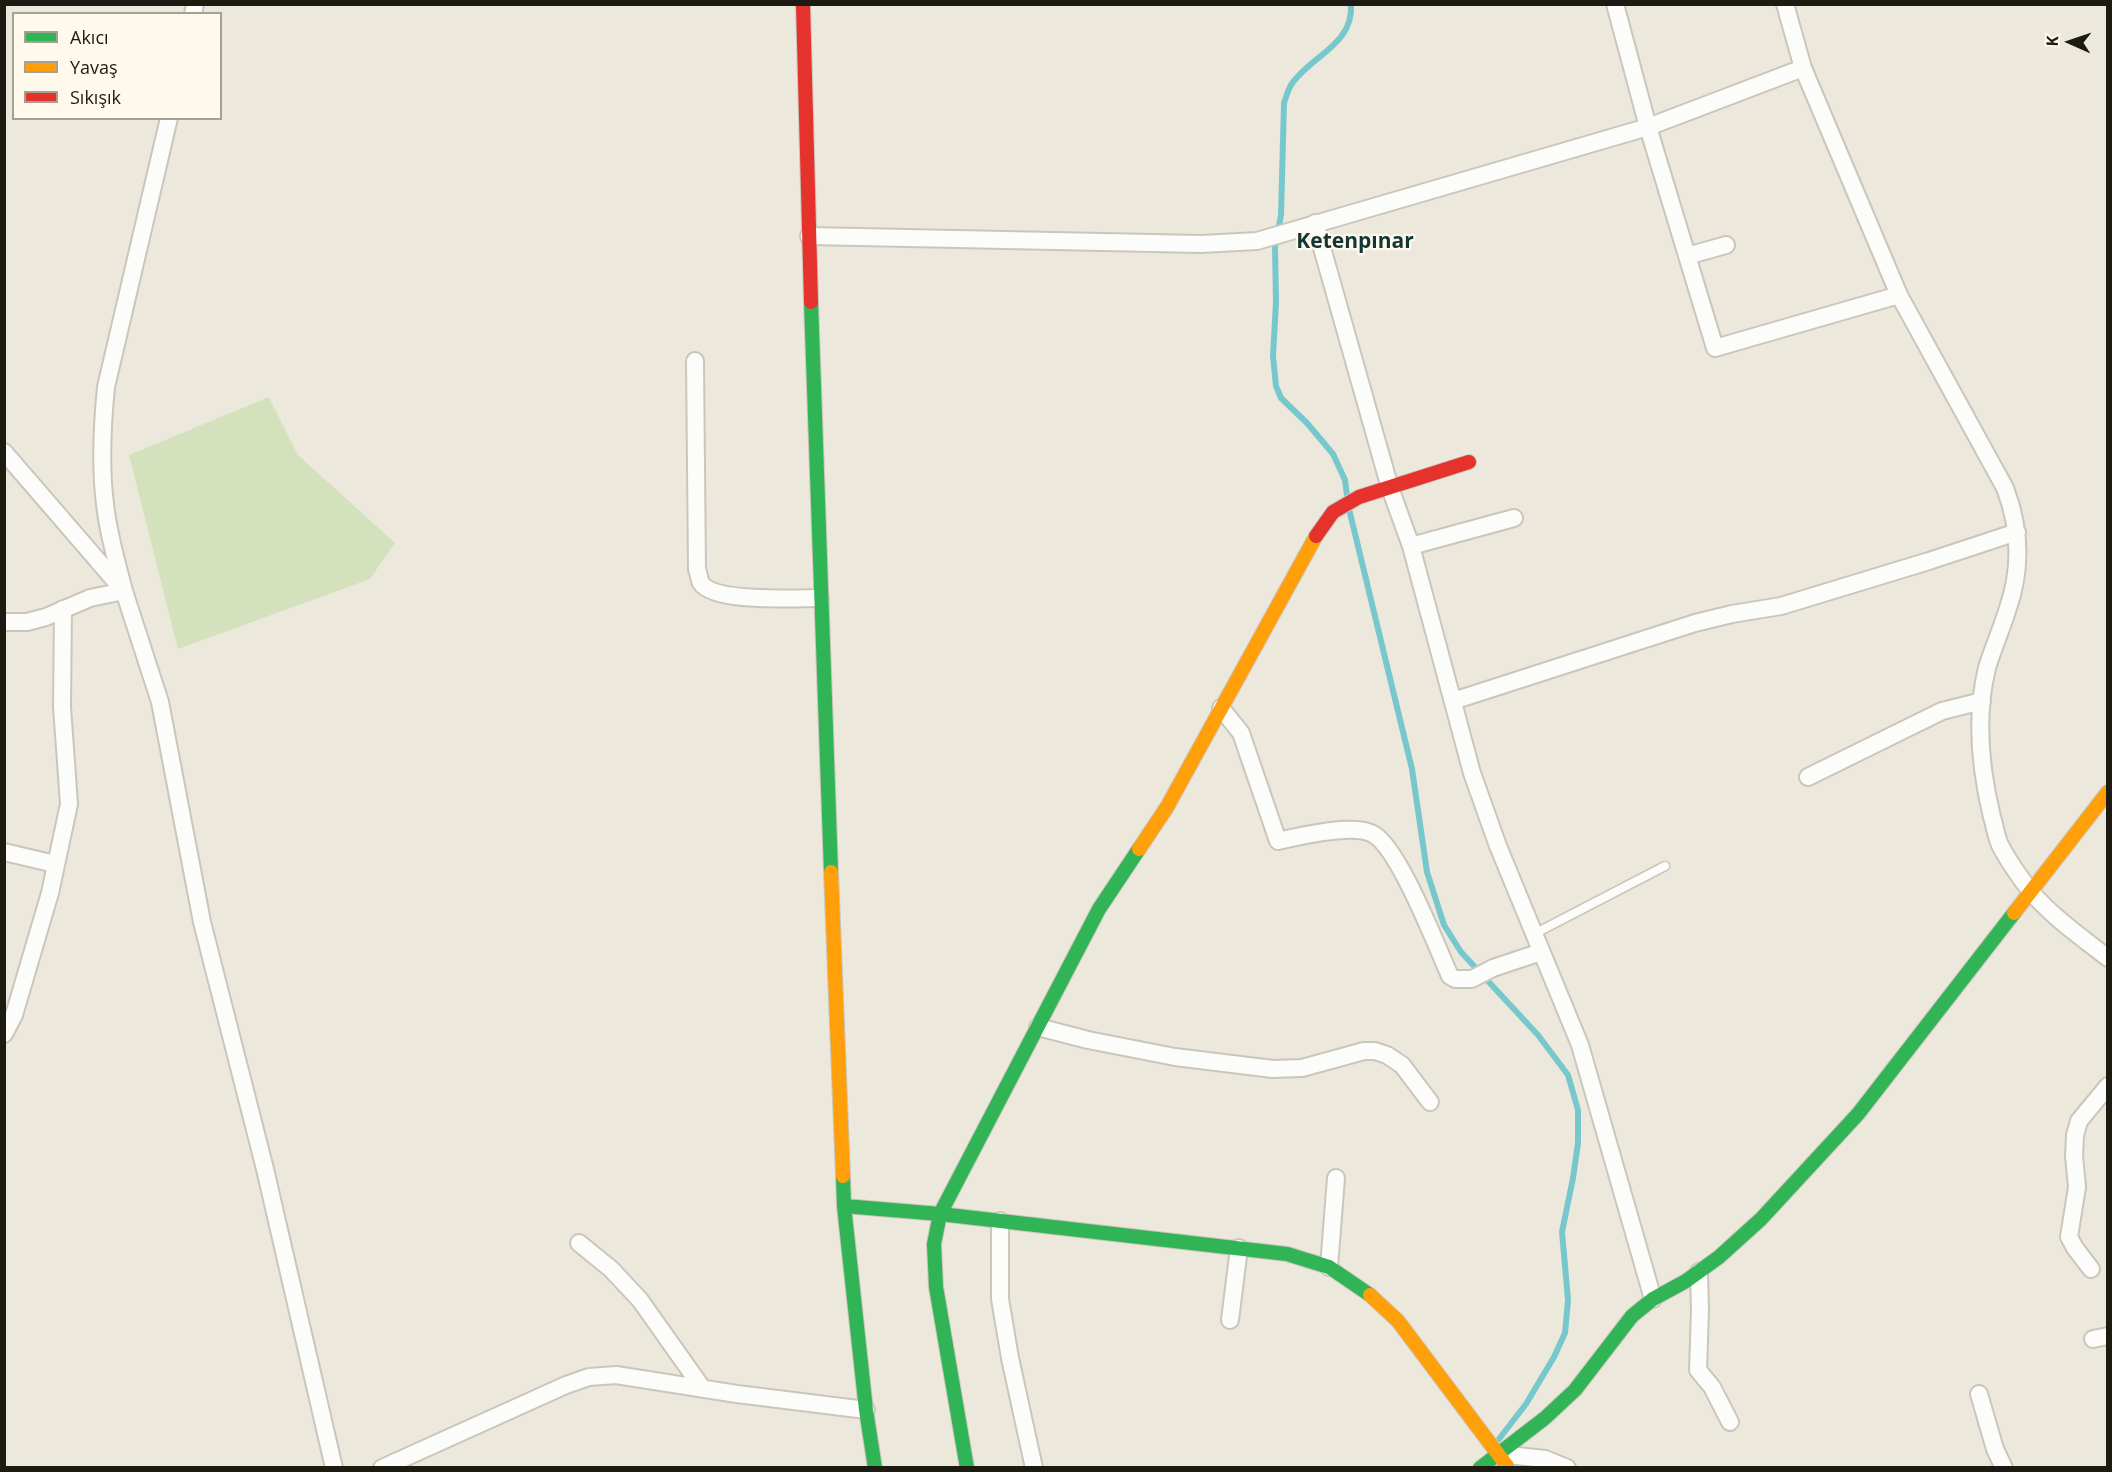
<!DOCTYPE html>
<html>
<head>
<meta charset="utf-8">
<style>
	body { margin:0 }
	#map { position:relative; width:2112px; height:1472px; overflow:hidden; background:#ede8dc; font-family:"Open Sans",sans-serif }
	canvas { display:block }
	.frame { position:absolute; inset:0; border:6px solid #1d1a12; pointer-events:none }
	.legend { position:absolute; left:12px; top:12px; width:210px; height:108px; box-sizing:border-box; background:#fff9eb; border:2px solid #a5a094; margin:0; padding:8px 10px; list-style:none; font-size:18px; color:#1d1a12 }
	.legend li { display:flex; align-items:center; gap:12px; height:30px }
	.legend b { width:30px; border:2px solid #a5a094 }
	.north { position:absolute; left:2040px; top:12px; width:60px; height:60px; -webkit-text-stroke:4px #fff9eb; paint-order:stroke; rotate:273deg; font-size:16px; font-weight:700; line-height:24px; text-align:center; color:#1d1a12 }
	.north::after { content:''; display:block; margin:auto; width:21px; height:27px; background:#1d1a12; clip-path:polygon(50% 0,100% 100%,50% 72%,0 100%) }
</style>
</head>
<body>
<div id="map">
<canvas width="2112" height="1472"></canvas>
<div class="frame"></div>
<ul class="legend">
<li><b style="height:8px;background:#30b455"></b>Akıcı</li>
<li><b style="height:8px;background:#ff9f0a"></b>Yavaş</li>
<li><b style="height:8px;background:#e5322d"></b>Sıkışık</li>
</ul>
<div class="north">K</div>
</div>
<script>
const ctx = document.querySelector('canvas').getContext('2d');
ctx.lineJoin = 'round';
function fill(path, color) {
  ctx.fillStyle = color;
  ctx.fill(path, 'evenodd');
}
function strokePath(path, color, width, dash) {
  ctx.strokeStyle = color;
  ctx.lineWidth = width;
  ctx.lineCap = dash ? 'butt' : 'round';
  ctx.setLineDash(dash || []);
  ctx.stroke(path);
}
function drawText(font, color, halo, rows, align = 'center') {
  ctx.font = font + ' "Open Sans",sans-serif';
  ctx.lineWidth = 4.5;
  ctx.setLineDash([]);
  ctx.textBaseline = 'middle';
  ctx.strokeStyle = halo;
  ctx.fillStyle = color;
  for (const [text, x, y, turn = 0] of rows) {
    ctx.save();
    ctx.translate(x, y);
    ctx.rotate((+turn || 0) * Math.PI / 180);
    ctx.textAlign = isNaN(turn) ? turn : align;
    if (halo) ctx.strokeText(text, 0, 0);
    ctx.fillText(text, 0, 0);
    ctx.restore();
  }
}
const green = new Path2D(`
	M269 397 298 455 395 543 370 579 178 649 129 455Z`);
const stream = new Path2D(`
	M1347 496 1345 480 1333 454 1307 423 1281 398 1276 386 1273 356 1276 302 1275 247 1281 215 1284 103C1286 97 1288 90 1291 85 1310 56 1354 45 1351 4
	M1349 509 1412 769 1427 872 1444 925 1461 952 1538 1035 1568 1075 1578 1110V1143L1573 1178 1562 1232 1568 1300 1565 1333 1554 1357 1526 1404 1499 1439`);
const lane = new Path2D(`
	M1534 934 1665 866`);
const street = new Path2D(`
	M1615 4 1648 127 1715 348 1899 295
	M1785 4 1803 68 1899 295 2005 488C2020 527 2022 567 2008 608 2002 628 1993 648 1987 668 1975 717 1980 768 1992 817 1995 826 1996 838 2001 847 2009 862 2021 879 2032 893 2054 918 2081 937 2108 958
	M193 14 195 4
	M1315 223 1390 488 1411 546 1472 773 1498 846 1580 1045 1653 1299
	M809 236 1201 244 1257 241 1648 127 1803 68
	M1687 256 1726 245
	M695 361 697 570C699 573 699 580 701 583 714 603 796 598 820 598
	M4 452 124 591 160 702 202 922 265 1169 334 1468
	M1411 546 1514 518
	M4 622H27L46 617 90 598 124 591C117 563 108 534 105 504 100 465 102 427 106 387L169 118
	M1453 701 1695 623 1732 614 1781 606 1929 561 2017 532
	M1221 708 1241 733 1278 841C1300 836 1353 823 1373 834 1399 848 1436 945 1450 976L1455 979H1472L1493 968 1541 952
	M1808 777 1942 711 1982 701
	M4 852 55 864
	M1038 1027 1088 1040 1175 1057 1273 1069 1302 1068 1364 1051H1375L1387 1055 1402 1065 1430 1102
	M4 1034 14 1015 50 893 69 804 62 707 63 609
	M1000 1221V1299L1010 1358 1034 1468
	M579 1243 611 1269 640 1300 703 1389
	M1329 1267 1336 1178
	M2091 1269 2075 1248 2069 1237 2077 1187 2074 1156 2075 1135 2079 1121 2108 1086
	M1699 1272 1700 1310 1698 1370 1712 1387 1730 1422
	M1230 1320 1239 1248
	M2093 1339 2108 1336
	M1979 1394 1995 1449 2004 1468
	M1499 1454 1545 1459 1567 1468
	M382 1468 566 1385 589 1377 616 1375 737 1394 866 1410`);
const fast = new Path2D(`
	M811 302 831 872
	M843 1176 844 1206 866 1410 875 1468
	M844 1206 940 1214 1287 1254 1329 1267 1370 1295
	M967 1468 936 1287 934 1244 940 1214 1099 909 1139 849
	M1480 1468 1545 1418 1575 1390 1632 1316 1653 1299 1686 1281 1719 1257 1761 1219 1858 1114 2014 913`);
const slow = new Path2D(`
	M1139 849 1167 807 1316 536
	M831 872 843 1176
	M2014 913 2108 792
	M1370 1295 1398 1321 1507 1466`);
const jam = new Path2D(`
	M803 4 811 302
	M1316 536 1333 512 1359 497 1469 462`);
const districtNames = [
	["Ketenpınar",1355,242]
];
fill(green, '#d4e1bd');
strokePath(stream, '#77c8cd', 6);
strokePath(lane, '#cbc6bc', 11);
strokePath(street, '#cbc6bc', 20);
strokePath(fast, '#cbc6bc', 16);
strokePath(slow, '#cbc6bc', 16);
strokePath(jam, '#cbc6bc', 16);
strokePath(lane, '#fcfcfa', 8);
strokePath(street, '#fcfcfa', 16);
strokePath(fast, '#30b455', 14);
strokePath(slow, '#ff9f0a', 14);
strokePath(jam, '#e5322d', 14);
drawText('bold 21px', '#123536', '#fff9eb', districtNames);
</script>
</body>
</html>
